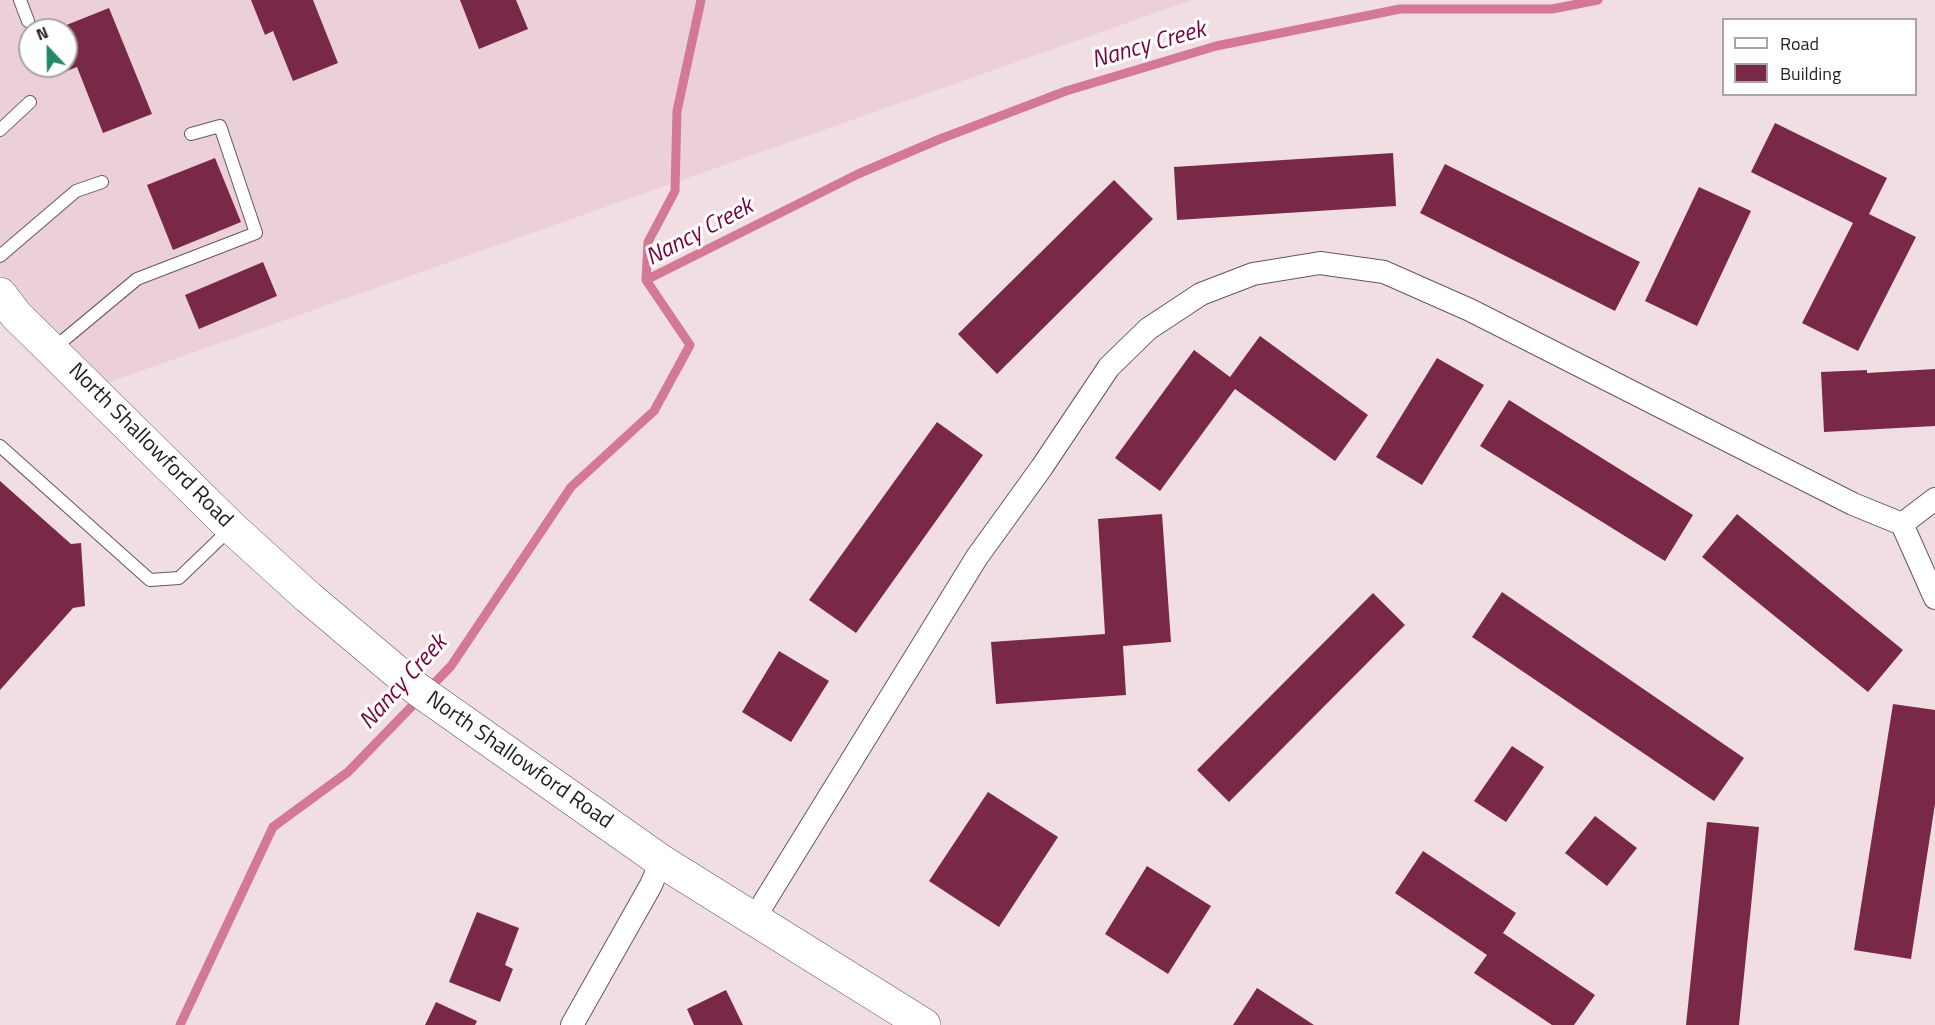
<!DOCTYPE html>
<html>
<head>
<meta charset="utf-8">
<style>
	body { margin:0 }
	#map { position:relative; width:1935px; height:1025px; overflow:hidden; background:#f1dee3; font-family:"Titillium Web",sans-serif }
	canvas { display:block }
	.legend { position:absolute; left:1722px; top:18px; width:195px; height:78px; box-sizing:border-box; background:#fff; border:2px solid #a7a5a5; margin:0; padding:8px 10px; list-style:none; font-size:18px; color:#241d1f }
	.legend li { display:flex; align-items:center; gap:12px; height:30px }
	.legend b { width:30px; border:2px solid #a7a5a5 }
	.north { position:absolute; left:18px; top:18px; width:60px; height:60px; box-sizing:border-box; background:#fff; border:2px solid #a7a5a5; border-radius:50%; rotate:338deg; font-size:16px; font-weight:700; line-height:24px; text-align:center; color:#241d1f }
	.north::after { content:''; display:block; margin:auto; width:21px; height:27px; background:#228965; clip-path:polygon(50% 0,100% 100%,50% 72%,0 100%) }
</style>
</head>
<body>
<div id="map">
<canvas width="1935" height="1025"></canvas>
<ul class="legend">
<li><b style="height:8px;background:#fff"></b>Road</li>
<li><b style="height:16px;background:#7a2847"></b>Building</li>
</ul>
<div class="north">N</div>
</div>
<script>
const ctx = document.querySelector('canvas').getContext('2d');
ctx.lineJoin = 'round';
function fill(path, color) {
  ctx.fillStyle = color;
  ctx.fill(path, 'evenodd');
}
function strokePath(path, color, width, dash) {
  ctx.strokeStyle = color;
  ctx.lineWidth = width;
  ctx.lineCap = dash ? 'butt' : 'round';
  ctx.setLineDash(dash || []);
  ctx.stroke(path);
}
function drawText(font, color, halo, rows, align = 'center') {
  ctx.font = font + ' "Titillium Web",sans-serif';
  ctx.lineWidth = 6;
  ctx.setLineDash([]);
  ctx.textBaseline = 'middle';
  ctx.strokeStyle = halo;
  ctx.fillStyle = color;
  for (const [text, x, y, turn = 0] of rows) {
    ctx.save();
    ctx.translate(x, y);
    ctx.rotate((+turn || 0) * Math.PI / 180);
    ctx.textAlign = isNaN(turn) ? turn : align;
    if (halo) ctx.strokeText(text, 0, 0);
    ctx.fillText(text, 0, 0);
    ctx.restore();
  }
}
const built = new Path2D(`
	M0 0H1192L101 385 0 274ZM30 30H66V66H30Z`);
const stream = new Path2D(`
	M646 280 858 174 940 139 1066 91 1216 46 1400 9H1552L1598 0
	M646 280 648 242 675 191 677 111 701 0
	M180 1025 273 827 348 772 451 666 571 487 654 411 690 345 646 280`);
const building = new Path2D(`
	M251 0H313L338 63 293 81 273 31 265 35Z
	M460 0H516L528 29 479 49Z
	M109 8 152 114 103 133 77 67 52 77 48 66H66V30H54Z
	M1775 123 1887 178 1869 214 1916 237 1858 351 1802 323 1853 223 1751 172Z
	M1393 153 1396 206 1177 220 1174 167Z
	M215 158 241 222 173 250 147 185Z
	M1445 164 1640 262 1615 311 1420 213Z
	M1114 180 1153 219 997 374 958 334Z
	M1699 187 1751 211 1697 326 1645 301Z
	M263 262 277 296 199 329 185 295Z
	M1260 336 1368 415 1335 461 1235 389 1160 491 1115 458 1194 350 1230 377Z
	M1437 358 1484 385 1422 485 1376 457Z
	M1935 369V426L1824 432 1821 372 1867 370V373Z
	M1509 400 1693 515 1665 561 1480 446Z
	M937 422 983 455 856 633 809 600Z
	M0 481 71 544 81 543 85 606 73 608 0 690Z
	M1162 514 1171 642 1123 646 1126 695 996 704 991 642 1105 634 1098 519Z
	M1737 514 1903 650 1868 692 1702 557Z
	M1502 592 1744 758 1714 801 1472 637Z
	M1373 593 1405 625 1229 802 1197 770Z
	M779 651 829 681 791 742 742 712Z
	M1893 704 1935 710V804L1911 959 1854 950Z
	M1512 746 1544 767 1506 822 1474 801Z
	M988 792 1058 837 999 927 929 881Z
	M1595 816 1637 848 1607 886 1565 853Z
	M1707 822 1759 827 1739 1025H1686Z
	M1423 851 1516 913 1503 933 1595 995 1574 1025H1552L1474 973 1487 955 1395 893Z
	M1147 866 1211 906 1168 974 1105 934Z
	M477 912 519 928 505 965 513 969 500 1002 449 982Z
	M1257 988 1314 1025H1233Z
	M726 990 743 1025H694L687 1009Z
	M436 1002 477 1021 475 1025H425Z`);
const lane = new Path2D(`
	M20 0 28 21
	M0 130 30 102
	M0 256 76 191 102 182
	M53 349 137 279 256 233 220 126 191 134
	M0 446 150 580 179 578 231 528`);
const street = new Path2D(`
	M1902 524 1935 598
	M755 917 977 557 1042 467 1109 367 1148 329 1201 294 1253 274 1320 263 1384 272 1470 310 1853 504 1902 524 1935 499
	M572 1025 651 885 661 861`);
const secondary = new Path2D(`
	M0 294 16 315 232 528 308 597 417 689 661 861 924 1025`);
const streetNames = [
	["North Shallowford Road",150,446,45],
	["North Shallowford Road",519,761,35]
];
const waterNames = [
	["Nancy Creek",1149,46,-16],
	["Nancy Creek",700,233,-28],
	["Nancy Creek",404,683,-48]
];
fill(built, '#ecd0d7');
strokePath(stream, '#d37895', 9);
fill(building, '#7a2847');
strokePath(lane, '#67575b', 14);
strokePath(street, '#67575b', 24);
strokePath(secondary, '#67575b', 34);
strokePath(lane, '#fff', 12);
strokePath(street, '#fff', 22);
strokePath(secondary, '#fff', 33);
drawText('22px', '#241d1f', '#fff', streetNames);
drawText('italic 24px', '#77023c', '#fff', waterNames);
</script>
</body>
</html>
